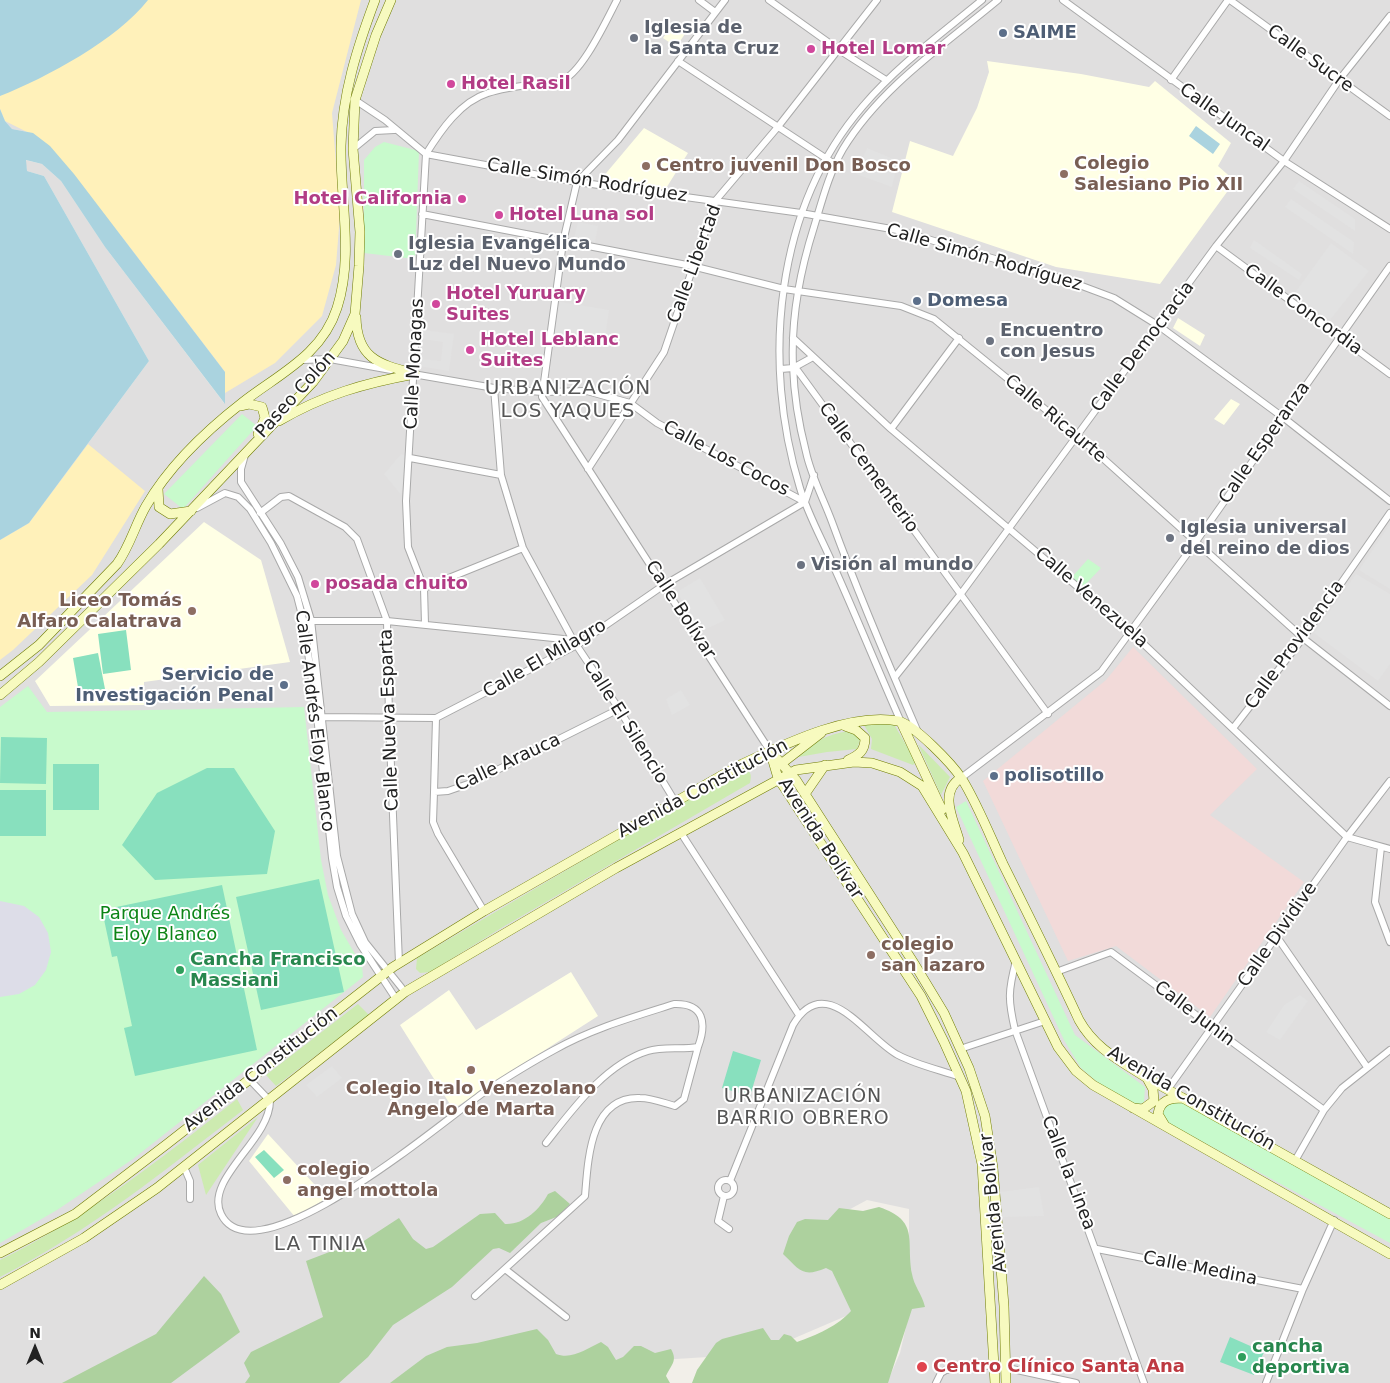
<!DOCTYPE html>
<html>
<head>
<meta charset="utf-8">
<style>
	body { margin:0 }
	#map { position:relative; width:1390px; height:1383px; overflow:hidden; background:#f2efe9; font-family:"DejaVu Sans",sans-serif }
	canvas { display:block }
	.north { position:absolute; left:10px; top:1323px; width:50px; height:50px; -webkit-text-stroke:4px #fff; paint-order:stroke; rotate:0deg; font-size:14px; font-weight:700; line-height:20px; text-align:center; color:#222 }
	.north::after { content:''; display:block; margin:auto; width:18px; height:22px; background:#222; clip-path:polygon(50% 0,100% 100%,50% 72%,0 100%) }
</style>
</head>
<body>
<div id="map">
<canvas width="1390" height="1383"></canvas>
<div class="north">N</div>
</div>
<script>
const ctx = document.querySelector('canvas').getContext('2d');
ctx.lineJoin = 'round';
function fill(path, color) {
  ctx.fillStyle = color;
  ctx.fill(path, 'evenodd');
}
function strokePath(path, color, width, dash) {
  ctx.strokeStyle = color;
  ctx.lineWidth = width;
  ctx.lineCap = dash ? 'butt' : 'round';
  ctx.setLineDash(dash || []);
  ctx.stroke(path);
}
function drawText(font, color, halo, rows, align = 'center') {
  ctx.font = font + ' "DejaVu Sans",sans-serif';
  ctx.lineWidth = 4;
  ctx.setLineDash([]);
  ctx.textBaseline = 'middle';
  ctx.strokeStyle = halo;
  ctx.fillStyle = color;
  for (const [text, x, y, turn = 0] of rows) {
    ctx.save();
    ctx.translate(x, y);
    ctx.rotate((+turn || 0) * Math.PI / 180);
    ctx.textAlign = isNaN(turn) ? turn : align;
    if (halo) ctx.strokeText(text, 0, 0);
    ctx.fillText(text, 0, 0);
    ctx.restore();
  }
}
const residential = new Path2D(`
	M148 0H1390V1383H887L900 1353 909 1314V1209L867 1200 815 1228 853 1313 769 1349 724 1356 644 1361 415 1383H0V540L29 523 149 361 44 176 27 171 25 160 42 164 61 181 105 247 224 403 225 372 74 174 33 133 12 129 5 121 0 109Z`);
const commercial = new Path2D(`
	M1133 647 1257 769 1210 815 1304 882 1210 1017 1116 946 1068 961 983 781 1106 680Z`);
const education = new Path2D(`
	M674 23 687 31 676 47 663 38Z
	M987 61 1081 74 1149 87 1155 81 1231 143 1218 166 1235 181 1160 284 1056 267 892 212 910 141 953 156 977 108 989 72Z
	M644 128 688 153 665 190 602 178Z
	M1178 318 1205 335 1200 346 1173 328Z
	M1231 399 1240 404 1224 425 1214 419Z
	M204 522 261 560 290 662 144 682V705L50 706 35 681Z
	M571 972 598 1016 453 1109 400 1025 449 990 476 1030Z
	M268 1134 327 1198 295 1217 249 1161Z`);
const grass = new Path2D(`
	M892 721 916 762 913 765 871 749 872 739 864 725Z
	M849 731 855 733 860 740 857 749 827 752 793 758C809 744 827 734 849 731Z
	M918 744 950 777 941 795Z
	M742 767C751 771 752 774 750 783L503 927 430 972 420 973 416 969 417 958Z
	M358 1004 369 1015 276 1086 266 1075Z
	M237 1099 243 1110C164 1171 90 1231 0 1277V1260C86 1218 162 1158 237 1099Z
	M258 1117 206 1195 198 1165Z`);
const forest = new Path2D(`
	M555 1191 570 1204 559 1216 541 1223 510 1253 499 1248 493 1249 452 1287 393 1325 368 1357 339 1383H245L250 1376 244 1363 251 1352 323 1317 306 1261 332 1251 353 1248 399 1218 413 1239 426 1249 433 1247 480 1214 495 1213 505 1224C524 1225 540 1209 548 1194Z
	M879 1207C920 1221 906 1240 912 1274 914 1286 922 1294 925 1307L912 1309 888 1383H692L697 1370 716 1343 722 1339 763 1328 771 1340H779L784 1334 791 1336 797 1342C815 1336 839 1325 851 1311L832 1271 826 1268C802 1278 800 1270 783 1254L789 1236 797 1222 805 1219 828 1220 839 1208 863 1211Z
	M204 1276 221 1294 240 1332 171 1383H62L156 1334Z
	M537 1329 548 1340 556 1354C572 1360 586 1349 601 1342L608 1347 616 1360 623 1357 634 1346H641L655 1353 671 1349C678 1361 671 1365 666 1376L670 1383H390L426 1356 447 1347 477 1343Z`);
const sand = new Path2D(`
	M141 0H361L332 113 340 215 336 265 322 316 275 363 225 393V372L122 237 39 138 5 121 0 109V96Z
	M88 444 145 491 92 575 13 650 0 660V540L29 523Z`);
const park = new Path2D(`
	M384 142 419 151 415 259 364 253V160L375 147Z
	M242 414 257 426 183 509 164 494Z
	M1088 559 1101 568 1083 587 1072 577Z
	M28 686 47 712 304 707 321 860 328 895 341 930 362 966 363 977 133 1159 57 1210 0 1243V707Z
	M966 801 1075 1035 1145 1087 1144 1102 1135 1106 1108 1091 1081 1068 1064 1040 956 807Z
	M1179 1100 1390 1217V1243L1168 1123 1162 1115C1164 1104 1169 1103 1179 1100Z`);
const pitch = new Path2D(`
	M126 630 131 670 103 674 98 634Z
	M98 653 105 689 79 693 73 658Z
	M1 737 47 738 46 784 0 783Z
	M53 764H99V810H53Z
	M207 768H234L275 831 267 874 155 880 122 845 157 793Z
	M0 790H46V836H0Z
	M319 879 344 992 261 1010 236 897Z
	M222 885 257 1050 135 1076 124 1028 132 1026 117 956 112 957 102 910Z
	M733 1051 761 1060 750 1096 722 1088Z
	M264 1150 284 1170 274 1178 255 1157Z
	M1230 1337 1264 1352 1254 1375 1220 1362Z`);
const parking = new Path2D(`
	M867 148 898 161 892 187 856 174Z
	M1299 181 1355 219V231L1293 189Z
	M431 191 450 194 448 212 428 209Z
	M1291 199 1354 242 1353 254 1285 207Z
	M578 222 598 226 595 242 574 237Z
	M1254 240 1302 274 1299 280 1250 248Z
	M1331 243 1369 271 1330 320 1294 294Z
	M560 302 609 310 604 344 554 333Z
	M423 330 454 334 449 371 419 366 420 359 441 361 443 342 422 339Z
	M401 454 407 456 401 495 384 474Z
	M1390 524V589L1359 570Z
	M1356 574 1390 594V664L1378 681 1314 633Z
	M700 578 725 620 700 632 677 592Z
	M681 690 690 705 672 715 666 699Z
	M1300 995 1308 1001 1280 1040 1266 1032 1284 1005Z
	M332 1066 342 1078 317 1097 306 1085Z
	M1039 1187 1044 1216 1003 1217 1000 1192Z`);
const plaza = new Path2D(`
	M0 901 24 906 39 917 48 933 51 952 46 970 35 985 19 994 0 997Z`);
const water = new Path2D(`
	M0 0H148C118 39 46 78 0 96Z
	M0 109 5 121 12 129 33 133 50 146 74 174 225 372V404L105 247 61 181 42 164 26 160 27 171 44 176 149 361 29 523 0 540Z
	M1196 126 1220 144 1213 154 1189 136Z`);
const street = new Path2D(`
	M699 0 715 12
	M725 0 618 140 577 182 563 242 542 397 770 751
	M769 0 839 50 886 80
	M1063 0 1284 161 1390 229
	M1230 0 1390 116
	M678 61 836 165
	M1171 80 1228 0
	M355 100 385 120 426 154 577 182 801 213 897 230 1066 280 1114 298 1159 326 1284 418 1390 501
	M353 149 375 131 394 130
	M422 214 692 266 784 289 901 306 934 319 1077 435 1303 638 1390 706
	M1216 246 1390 374
	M793 338 891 429 1131 632 1347 837 1390 849
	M303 360 330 359 391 370
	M795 367 1048 714
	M781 369 793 368 813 357
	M413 374 494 388 542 392 587 391 630 403 657 423 805 502
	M494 388 501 475 523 548 573 640 619 709 676 803
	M891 429 959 338
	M245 455 241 469V482L281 544 298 577 311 620 337 856 352 914 365 942 405 992
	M410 458 501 475
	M588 469 664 352 716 200 777 128 877 0
	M805 502 814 475
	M197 508 225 493 238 497 250 509 271 543 297 596 304 623 318 725 332 858 337 887 346 916 360 944 396 999
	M260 513 281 497 289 496 345 527 357 539 387 621 389 717 399 963
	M424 588 523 548
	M308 621H387L573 640
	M425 624 424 588 408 547 406 501 426 154C441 130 460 102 488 93 510 85 537 85 560 81 581 76 607 19 617 0
	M895 677 960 595 1216 246 1284 161 1339 80 1390 16
	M321 717 436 718 577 645 664 585 805 502
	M901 722C878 670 857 618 834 567 823 541 808 515 800 488 761 362 775 208 863 106 897 66 941 34 982 0
	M1234 727 1303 638 1390 513
	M917 730C887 661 858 593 832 522 824 500 811 476 806 452 799 425 794 394 793 366 791 320 800 271 814 227 822 201 829 173 843 149 880 88 944 45 998 0
	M961 778 1101 672 1195 543 1390 266
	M434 792 436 718
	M681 833 799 1015
	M1381 847 1375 902 1390 942
	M484 911 438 834 433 822 434 792 448 791 471 783 619 709
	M1277 937 1367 1067
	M1016 961C1008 991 1008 1000 1015 1030L1144 1383
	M1056 972 1111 952 1324 1110
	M960 1049 1045 1021
	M249 1079 270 1101C270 1140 204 1179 221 1214 254 1283 447 1118 483 1093 506 1078 530 1063 554 1050 591 1029 633 1017 674 1004 704 1003 707 1023 698 1047 682 1050 663 1046 648 1051 605 1064 573 1109 546 1143
	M1168 1089 1347 837 1390 781
	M1296 1159 1324 1110 1342 1088 1390 1050
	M184 1167 190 1181V1199
	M718 1188a8 8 0 1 1 16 0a8 8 0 1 1-16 0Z
	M730 1181 793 1025C826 969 867 1039 898 1055 917 1065 940 1070 960 1077
	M724 1196 718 1221 729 1229
	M1097 1249 1303 1289
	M505 1269 566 1317
	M475 1296 585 1196C588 1160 590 1096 640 1098 652 1098 664 1103 675 1106L684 1099 698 1047
	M936 1383 941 1373 946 1370 994 1365 1076 1383
	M1266 1383 1303 1289 1334 1220`);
const secondary = new Path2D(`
	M356 317C357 357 377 364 412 373
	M240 406 249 404 262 407 265 418 258 434
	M279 421C323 395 365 383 415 374
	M158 489 159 507 170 514 191 511
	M0 676 39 645 117 564C130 546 135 525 146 506 169 466 207 430 243 402 279 374 322 355 337 308 354 256 340 199 341 146 342 95 357 48 375 0
	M0 695 39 662 159 544 313 382 343 341 355 314 359 266 360 232 353 149 355 100 376 35 391 0
	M901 722 942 810
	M845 726 856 730 865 738C865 751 859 755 848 760
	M770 751 796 780 915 965 944 1013 969 1068 985 1116 993 1168 1004 1306 1006 1383
	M771 754 778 778 921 996 944 1042 966 1091 982 1164 995 1383
	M781 764 821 733
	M805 794 825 765
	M959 840C954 821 938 792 961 778
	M1133 1108 1143 1109 1154 1101 1153 1089 1147 1078
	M1164 1124 1158 1114C1160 1100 1170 1098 1183 1098
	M0 1253 75 1214 167 1144 393 967 484 911 740 765C783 745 849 712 898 721 915 725 952 764 962 779 978 805 990 836 1003 864 1029 916 1055 968 1079 1020 1095 1049 1121 1061 1147 1078L1390 1214
	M0 1285 84 1238 157 1188 405 992 616 868 796 770 854 762 872 763 900 772 922 786 963 853 1058 1047 1076 1071 1093 1085 1390 1254`);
const markers = [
	[1003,33,5,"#5c6f8a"],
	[634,38,5,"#6b7280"],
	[811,49,5,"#d1479c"],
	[451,84,5,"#d1479c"],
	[646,166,5,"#8d6e63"],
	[1064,174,5,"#8d6e63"],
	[462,199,5,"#d1479c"],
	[499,215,5,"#d1479c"],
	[398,254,5,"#6b7280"],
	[917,301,5,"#5c6f8a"],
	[436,304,5,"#d1479c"],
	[990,341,5,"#6b7280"],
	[470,350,5,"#d1479c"],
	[1170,538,5,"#6b7280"],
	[801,565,5,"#6b7280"],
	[315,584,5,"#d1479c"],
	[192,611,5,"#8d6e63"],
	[284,685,5,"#5c6f8a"],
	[994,776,5,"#5c6f8a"],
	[871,955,5,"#8d6e63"],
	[180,970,5,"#2e9e5b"],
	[471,1070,5,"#8d6e63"],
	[287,1180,5,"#8d6e63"],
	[1242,1357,5,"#2e9e5b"],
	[922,1367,6,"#e0444e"]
];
const worshipNames = [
	["Iglesia de",644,28],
	["la Santa Cruz",644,49],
	["Iglesia Evangélica",408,244],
	["Luz del Nuevo Mundo",408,265],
	["Encuentro",1000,331],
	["con Jesus",1000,352],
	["Iglesia universal",1180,528],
	["del reino de dios",1180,549],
	["Visión al mundo",811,565]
];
const serviceNames = [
	["SAIME",1013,33],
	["Domesa",927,301],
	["Servicio de",274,675,"right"],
	["Investigación Penal",274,696,"right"],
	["polisotillo",1004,776]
];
const hotelNames = [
	["Hotel Lomar",821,49],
	["Hotel Rasil",461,84],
	["Hotel California",452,199,"right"],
	["Hotel Luna sol",509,215],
	["Hotel Yuruary",446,294],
	["Suites",446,315],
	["Hotel Leblanc",480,340],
	["Suites",480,361],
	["posada chuito",325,584]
];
const streetNames = [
	["Calle Sucre",1310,59,36],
	["Calle Juncal",1224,118,35],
	["Calle Simón Rodríguez",587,181,9],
	["Calle Simón Rodríguez",984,258,16],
	["Calle Libertad",695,264,-70],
	["Calle Concordia",1303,310,36],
	["Calle Democracia",1143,347,-53],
	["Calle Monagas",415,364,-87],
	["Paseo Colón",296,395,-48],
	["Calle Ricaurte",1055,419,40],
	["Calle Esperanza",1265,443,-55],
	["Calle Los Cocos",726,459,28],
	["Calle Cementerio",868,468,54],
	["Calle Venezuela",1091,598,41],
	["Calle Bolívar",680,610,57],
	["Calle Providencia",1295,645,-54],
	["Calle El Milagro",545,659,-30],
	["Calle Nueva Esparta",390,720,-92],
	["Calle Andrés Eloy Blanco",314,721,83],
	["Calle El Silencio",625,722,58],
	["Calle Arauca",508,763,-25],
	["Avenida Constitución",703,789,-28],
	["Avenida Bolívar",820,839,57],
	["Calle Dividive",1278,935,-55],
	["Calle Junin",1194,1014,37],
	["Avenida Constitución",261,1070,-38],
	["Avenida Constitución",1191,1099,30],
	["Calle la Linea",1068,1173,69],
	["Avenida Bolívar",994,1203,-96],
	["Calle Medina",1200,1269,11]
];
const educationNames = [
	["Colegio",1074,164],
	["Salesiano Pio XII",1074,185],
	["Centro juvenil Don Bosco",656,166],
	["Liceo Tomás",182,601,"right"],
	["Alfaro Calatrava",182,622,"right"],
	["colegio",881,945],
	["san lazaro",881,966],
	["Colegio Italo Venezolano",471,1089,"center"],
	["Angelo de Marta",471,1110,"center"],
	["colegio",297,1170],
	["angel mottola",297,1191]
];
const parkNames = [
	["Parque Andrés",165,914],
	["Eloy Blanco",165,935]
];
const leisureNames = [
	["Cancha Francisco",190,960],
	["Massiani",190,981],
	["cancha",1252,1347],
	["deportiva",1252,1368]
];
const healthNames = [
	["Centro Clínico Santa Ana",933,1367]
];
const neighbourhoodNames = [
	["URBANIZACIÓN",803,1097],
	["BARRIO OBRERO",803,1119]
];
const quarterNames = [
	["URBANIZACIÓN",568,389],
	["LOS YAQUES",568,412],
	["LA TINIA",320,1245]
];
fill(residential, '#e0dfdf');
fill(commercial, '#f2dad9');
fill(education, '#ffffe5');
fill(grass, '#cdebb0');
fill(forest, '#add19e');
fill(sand, '#fff1ba');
fill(park, '#c8facc');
fill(pitch, '#88e0be');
fill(parking, '#e2e2e2');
fill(plaza, '#dddde8');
fill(water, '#aad3df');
strokePath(street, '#a9a9a9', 8);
strokePath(secondary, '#707d05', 10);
strokePath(street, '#fff', 6);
strokePath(secondary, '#f7fabf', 9);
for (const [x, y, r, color] of markers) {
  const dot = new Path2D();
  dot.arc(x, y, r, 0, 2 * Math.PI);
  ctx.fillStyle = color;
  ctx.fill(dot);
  strokePath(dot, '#fff', 2);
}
drawText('bold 18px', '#5b616d', '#fff', worshipNames, 'left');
drawText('bold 18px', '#4e5e75', '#fff', serviceNames, 'left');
drawText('bold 18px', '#b23c85', '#fff', hotelNames, 'left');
drawText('18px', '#222', '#fff', streetNames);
drawText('bold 18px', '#785e54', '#fff', educationNames, 'left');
drawText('18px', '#0c8416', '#fff', parkNames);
drawText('bold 18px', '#27864d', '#fff', leisureNames, 'left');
drawText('bold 18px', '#be3a42', '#fff', healthNames, 'left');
ctx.letterSpacing = '1px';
drawText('19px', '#555', '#fff', neighbourhoodNames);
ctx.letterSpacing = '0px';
ctx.letterSpacing = '1px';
drawText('20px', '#555', '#fff', quarterNames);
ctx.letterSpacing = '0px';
</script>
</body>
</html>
